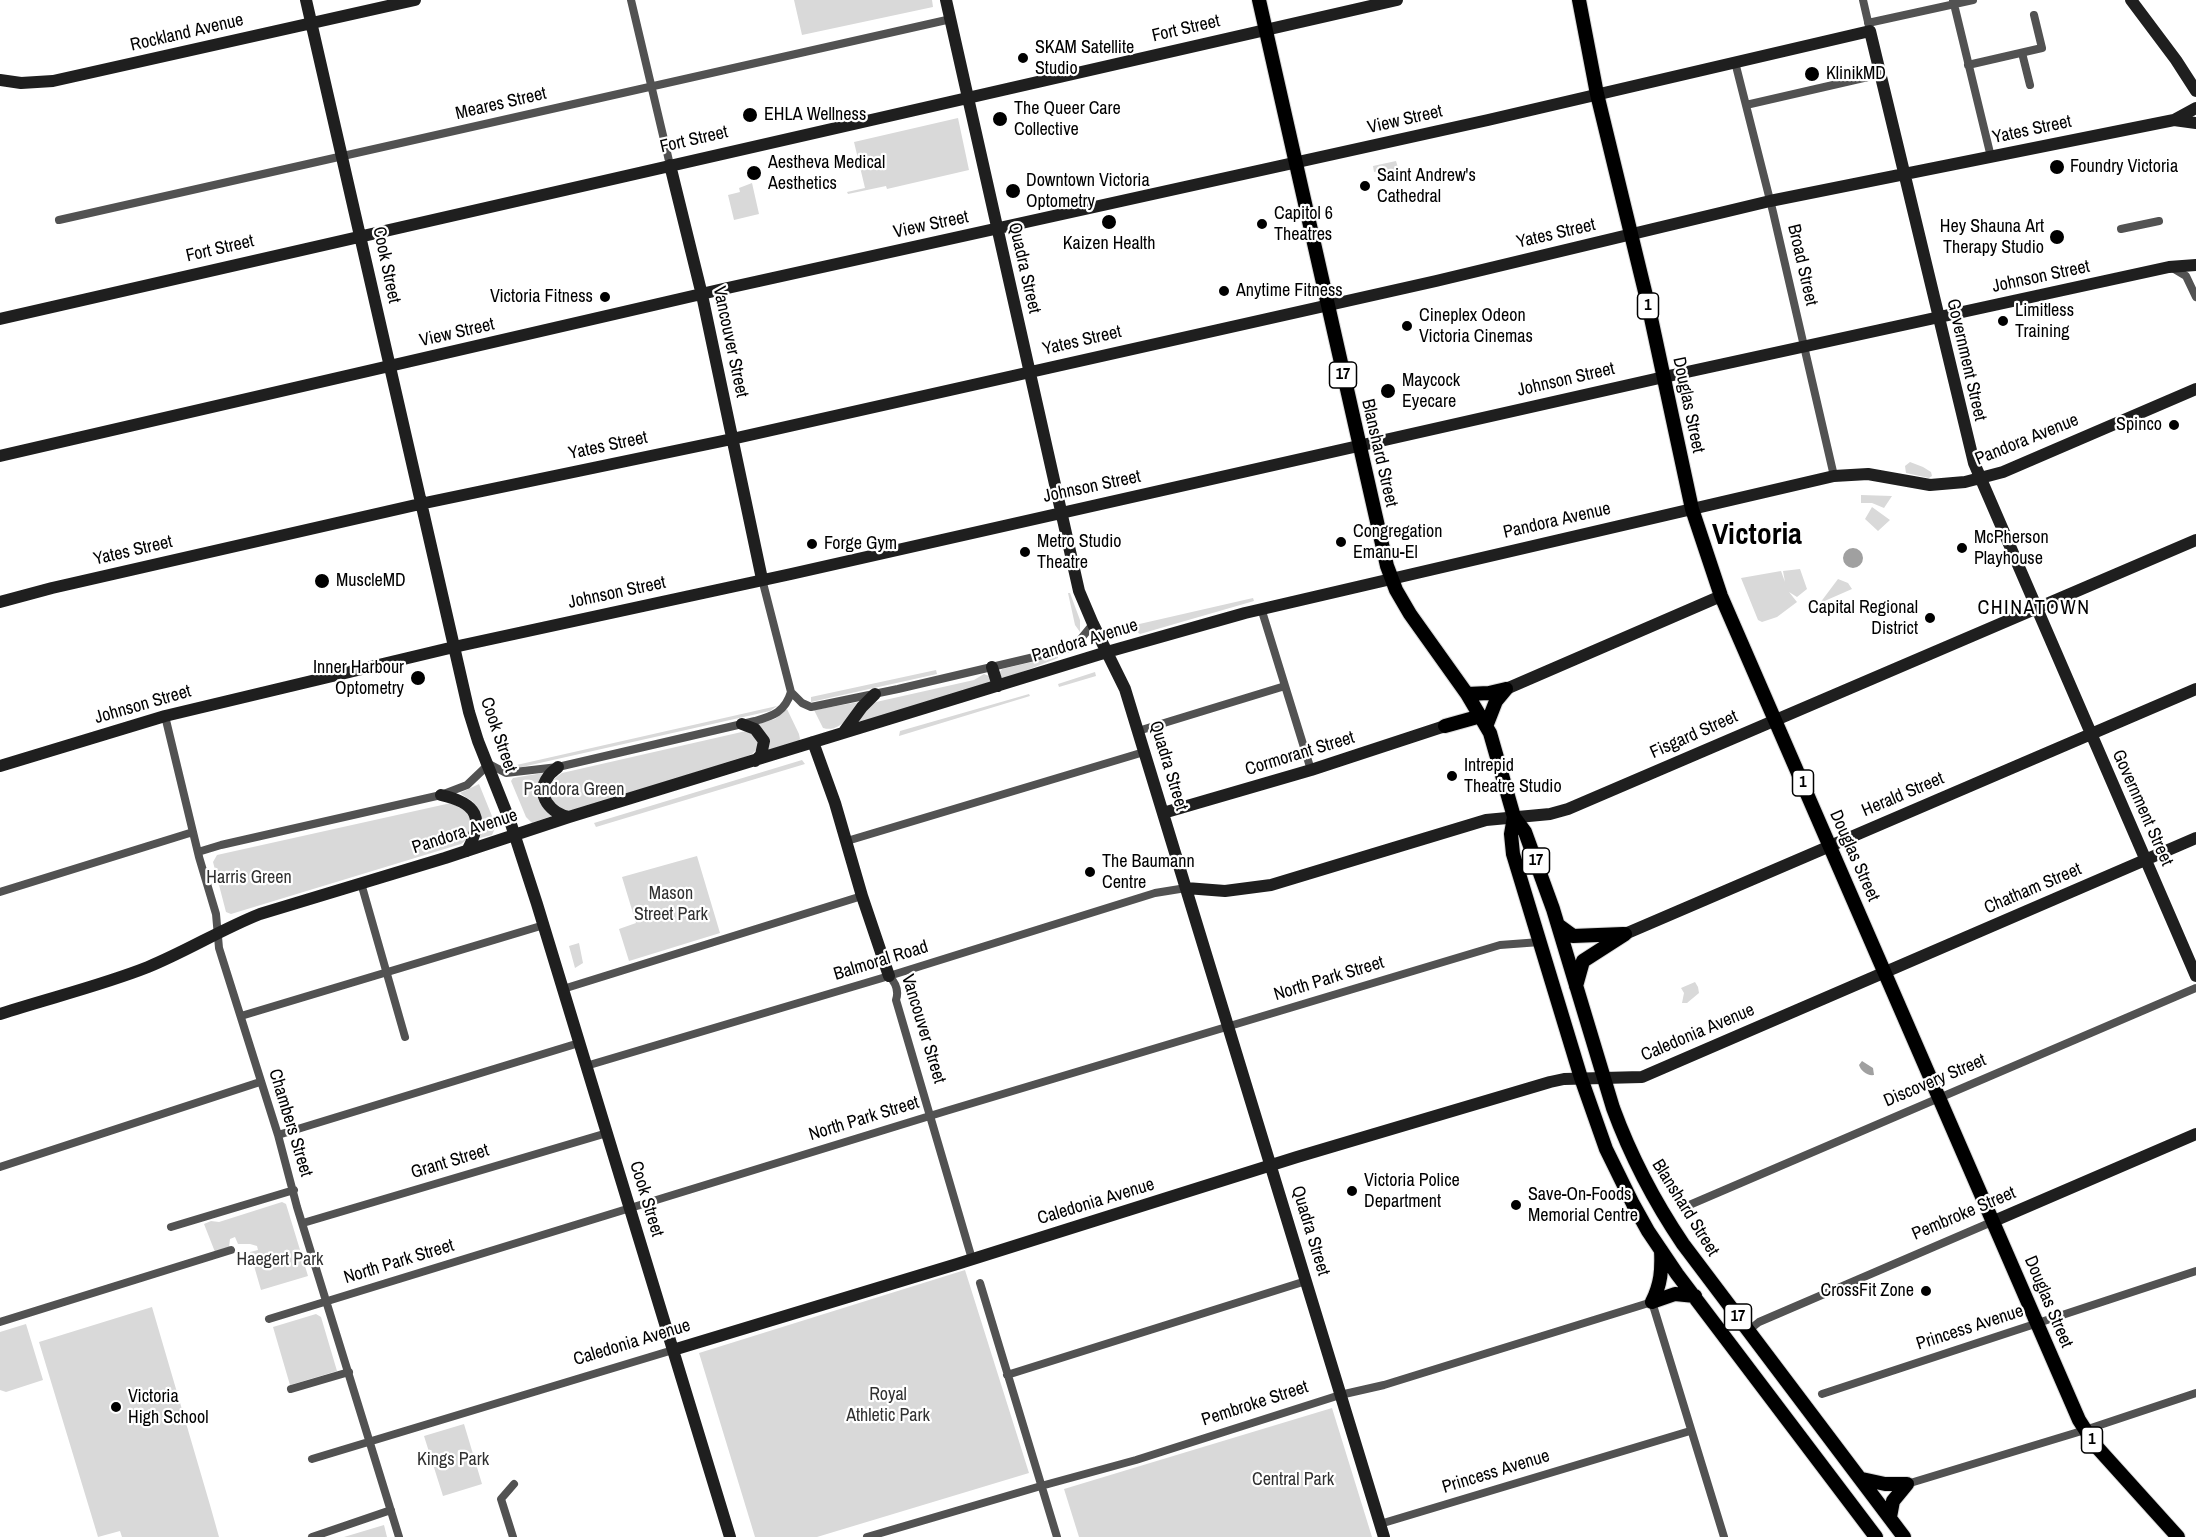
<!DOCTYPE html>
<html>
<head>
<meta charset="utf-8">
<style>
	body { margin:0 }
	canvas { display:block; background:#fff }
</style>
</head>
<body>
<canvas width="2196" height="1537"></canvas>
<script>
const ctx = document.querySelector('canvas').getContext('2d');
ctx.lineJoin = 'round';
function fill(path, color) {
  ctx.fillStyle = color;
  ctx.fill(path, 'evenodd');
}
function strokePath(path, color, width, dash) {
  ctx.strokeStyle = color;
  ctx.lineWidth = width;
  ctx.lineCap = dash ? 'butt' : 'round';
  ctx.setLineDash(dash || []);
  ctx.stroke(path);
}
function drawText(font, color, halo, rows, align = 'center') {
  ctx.font = font + ' "Archivo Narrow",sans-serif';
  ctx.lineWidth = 4.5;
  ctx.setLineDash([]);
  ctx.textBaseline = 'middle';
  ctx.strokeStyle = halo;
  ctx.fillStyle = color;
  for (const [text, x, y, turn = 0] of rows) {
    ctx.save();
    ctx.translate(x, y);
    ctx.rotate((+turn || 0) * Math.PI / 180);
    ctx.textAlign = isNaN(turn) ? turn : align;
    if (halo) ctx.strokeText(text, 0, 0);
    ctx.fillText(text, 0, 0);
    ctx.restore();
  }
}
const green = new Path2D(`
	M794 0H932L933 7 802 35Z
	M958 118 969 170 887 189 886 186 848 194 847 192 865 188 854 142Z
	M1396 161 1399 171 1386 170 1374 172 1373 166Z
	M752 183 759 214 734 220 728 195 740 192 739 188Z
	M1910 462 1923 467 1931 472 1932 476 1929 478 1906 473 1905 466Z
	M1861 495 1892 496 1884 508 1872 503H1861Z
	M1872 507 1890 520 1878 531 1865 519Z
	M1800 569 1807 589 1797 597 1789 592 1797 602 1777 617 1762 622 1758 620 1741 578 1781 571 1785 582 1783 571Z
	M1838 579 1848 583 1852 589 1820 603Z
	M1068 593H1070L1080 620V632L1075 625Z
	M1253 598 1254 601 1140 634 1136 631 1135 625Z
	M1058 656V658L1004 679 1001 677 999 673 1002 669Z
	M936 670 937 674 811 702V697Z
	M1095 672 1096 676 1059 687 1058 684Z
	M984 674 989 676 992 684 867 722H856L870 706 876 702 974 680Z
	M1029 694 1030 696 899 736 900 731Z
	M859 702C849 715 841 733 823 728L814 710Z
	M777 706 770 711 513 769 512 766Z
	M787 709 799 734 800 739 798 742 768 751 767 736 758 724 775 719Z
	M746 731 758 737V748L752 754 730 763 570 811 562 810 550 799C548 787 551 780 562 773Z
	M802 760 805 764 596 827 594 823Z
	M543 773V807L552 816 532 823 526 817 511 781 513 778Z
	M479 784 496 826 492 835 480 838C482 825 483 812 472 801 468 798 463 796 460 793Z
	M451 803 468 812 473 825 465 841 461 844 231 914 226 912 213 862 217 855Z
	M697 856 720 933 629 961 619 929 636 923 622 877Z
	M579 943 583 963 575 968 569 946Z
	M1695 982 1698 987 1699 993 1687 1003H1682L1684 993 1681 988Z
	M282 1202 286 1204 308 1276 261 1290 250 1252 258 1250 257 1246 250 1244H238L235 1237 230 1239 229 1247 215 1252 204 1224 211 1221 219 1222Z
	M965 1270 1029 1473 817 1537H755L699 1353Z
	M152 1307 210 1505 219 1537H122L120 1531 98 1537 39 1342Z
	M316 1314 321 1317 337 1371 290 1385 273 1327Z
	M26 1324 43 1380 6 1392 0 1390V1332Z
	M1332 1408 1372 1537H1079L1064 1489Z
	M464 1424 482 1484 443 1496 424 1436Z
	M384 1525 387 1537H344Z`);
const water = new Path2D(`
	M1843 558a10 10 0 1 1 20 0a10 10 0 1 1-20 0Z
	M1862 1061 1873 1068 1874 1075C1867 1076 1861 1071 1859 1065Z`);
const street = new Path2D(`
	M631 0 670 165
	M1863 0 1869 26
	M1953 0 1991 157
	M1868 23 1973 0
	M2022 53 2030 85
	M1735 62 1773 212 1834 476
	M1968 65 2042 48 2034 15
	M1746 105 1881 74
	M59 220 951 19
	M2121 229 2159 221
	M2171 267 2186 276 2196 297
	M762 579 791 692 802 703 811 707 898 689 1064 650 1075 646 1093 624
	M1261 608 1311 770
	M165 716 199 857 216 914 219 948 278 1135 297 1207 399 1537
	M1138 731 1285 686
	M847 841 1144 752
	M198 852 221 845 441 795 467 785 489 764 506 773 558 767 755 721C773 716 785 712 791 692
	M361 883 405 1037
	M0 892 193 832
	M889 976C896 983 899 991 896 1000L972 1259
	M563 989 862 896
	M241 1016 544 925
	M586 1066 889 976 1155 893 1186 888
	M278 1135 579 1043
	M0 1167 260 1082
	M1687 1206 2196 988
	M303 1223 607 1133
	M171 1227 294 1190
	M980 1283 1057 1537
	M269 1319 946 1111 1500 945 1540 942
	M0 1322 231 1250
	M1749 1330 1759 1322 1994 1221
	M1007 1375 1306 1281
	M291 1389 349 1372
	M1822 1394 2196 1271
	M312 1459 673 1350
	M1907 1484 2085 1430 2196 1393
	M1380 1524 1690 1431
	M312 1537 391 1510
	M513 1537 501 1499 514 1484
	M867 1537 1041 1486 1136 1460 1340 1395 1384 1385 1652 1302 1724 1537`);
const secondary = new Path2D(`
	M306 0 469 712 478 741 511 824 537 904 730 1537
	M946 0 1079 591 1093 624 1125 689 1384 1537
	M2131 0 2176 60 2196 91
	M0 80 21 83 53 81 415 0
	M2174 120 2196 108
	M670 165 702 295 762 579
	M0 319 1397 0
	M0 456 723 289 1488 120 1870 31 1974 463 2196 976
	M0 602 52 588 420 504 732 439 1436 281 1770 201 2174 120 2196 123
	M992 667 998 686
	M1506 689 1721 596
	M742 724 755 729 764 741 761 755 755 761
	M843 733 862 707 875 694
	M813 742 835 803 862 896 889 976
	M0 766 165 716 454 647 791 574 1664 377 2169 267 2196 265
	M558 767C555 770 550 773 548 777 534 795 552 814 569 817
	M441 795C477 803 485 818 467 851
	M1163 813 1311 770 1445 726
	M1186 888 1225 891 1271 885 1486 820 1550 814 1568 809 2196 540
	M1625 934 2196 689
	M0 1014C49 998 100 986 148 967 187 951 222 929 260 914L445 858 569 817 1107 652 1245 613 1834 476 1868 474 1930 485 1965 482 2003 472 2196 389
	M1994 1221 2196 1134
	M673 1350 957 1264 1297 1157 1550 1082 1564 1079 1642 1077 2196 838`);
const primary = new Path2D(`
	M1259 0 1387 566 1396 590 1410 614 1467 694 1490 733 1514 817 1525 832 1553 909 1613 1108C1631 1157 1654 1201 1683 1244L1904 1537
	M1579 0 1597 94 1648 304 1692 509 1721 596 2079 1420 2095 1445 2178 1537
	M1467 694 1489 693 1506 689
	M1487 724 1496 701 1506 689
	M1445 726 1481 716
	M1514 817 1511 834 1513 854 1581 1078 1606 1149 1633 1204 1648 1231 1677 1274 1876 1537
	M1558 925 1573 936 1623 934
	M1576 986 1583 961 1625 934
	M1652 1302C1661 1284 1662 1270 1661 1250
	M1652 1302 1675 1294 1695 1296
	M1862 1479 1885 1484H1907
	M1890 1517 1893 1501 1907 1484`);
const markers = [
	[1023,58,6,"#000"],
	[1812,74,8,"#000"],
	[750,115,8,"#000"],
	[1000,119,8,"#000"],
	[2057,167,8,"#000"],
	[754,173,8,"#000"],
	[1365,186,6,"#000"],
	[1013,191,8,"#000"],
	[1109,222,8,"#000"],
	[1262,224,6,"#000"],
	[2057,237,8,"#000"],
	[1224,291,6,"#000"],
	[605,297,6,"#000"],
	[2003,321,6,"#000"],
	[1407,326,6,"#000"],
	[1388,391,8,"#000"],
	[2174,425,6,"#000"],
	[1341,542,6,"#000"],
	[812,544,6,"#000"],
	[1962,548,6,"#000"],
	[1025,552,6,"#000"],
	[322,581,8,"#000"],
	[1930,618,6,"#000"],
	[418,678,8,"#000"],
	[1452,776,6,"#000"],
	[1090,872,6,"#000"],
	[1352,1191,6,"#000"],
	[1516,1205,6,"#000"],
	[1926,1291,6,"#000"],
	[116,1407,6,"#000"]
];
const shields = [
	[1648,306,21],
	[1343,375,27],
	[1803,783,21],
	[1536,861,27],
	[1738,1317,27],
	[2092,1440,21]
];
const shieldNames = [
	["1",1648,306],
	["17",1343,375],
	["1",1803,783],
	["17",1536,861],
	["17",1738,1317],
	["1",2092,1440]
];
const streetNames = [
	["Fort Street",1186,29,-13],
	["Rockland Avenue",187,33,-13],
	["Meares Street",501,104,-13],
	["View Street",1405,120,-13],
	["Yates Street",2032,130,-12],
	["Fort Street",694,140,-13],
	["View Street",931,225,-12],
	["Yates Street",1556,234,-13],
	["Fort Street",220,249,-13],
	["Cook Street",386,265,78],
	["Broad Street",1802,265,77],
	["Quadra Street",1024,268,77],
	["Johnson Street",2041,277,-12],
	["View Street",457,333,-13],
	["Yates Street",1082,341,-13],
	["Vancouver Street",730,342,78],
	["Government Street",1966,360,77],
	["Johnson Street",1566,380,-13],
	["Douglas Street",1688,405,78],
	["Pandora Avenue",2027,440,-22],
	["Yates Street",608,446,-12],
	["Blanshard Street",1379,453,77],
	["Johnson Street",1092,487,-12],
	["Pandora Avenue",1557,521,-13],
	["Yates Street",133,551,-13],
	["Johnson Street",617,593,-12],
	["Pandora Avenue",1085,641,-17],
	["Johnson Street",143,705,-16],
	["Cook Street",498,735,71],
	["Fisgard Street",1694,735,-24],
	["Cormorant Street",1300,754,-17],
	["Quadra Street",1168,766,73],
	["Herald Street",1903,795,-23],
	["Government Street",2142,808,66],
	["Pandora Avenue",465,832,-18],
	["Douglas Street",1854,856,66],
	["Chatham Street",2033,889,-23],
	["Balmoral Road",881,961,-17],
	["North Park Street",1329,979,-17],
	["Vancouver Street",923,1029,73],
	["Caledonia Avenue",1698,1033,-23],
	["Discovery Street",1935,1081,-23],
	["North Park Street",864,1119,-17],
	["Chambers Street",290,1123,73],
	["Grant Street",450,1162,-17],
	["Cook Street",646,1199,73],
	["Caledonia Avenue",1096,1202,-17],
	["Blanshard Street",1685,1208,58],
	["Pembroke Street",1964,1214,-23],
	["Quadra Street",1310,1231,73],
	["North Park Street",399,1262,-17],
	["Douglas Street",2048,1302,67],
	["Princess Avenue",1970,1328,-18],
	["Caledonia Avenue",632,1343,-17],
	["Pembroke Street",1255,1404,-18],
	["Princess Avenue",1496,1472,-17]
];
const poiNames = [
	["SKAM Satellite",1035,48],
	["Studio",1035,69],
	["KlinikMD",1826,74],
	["The Queer Care",1014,109],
	["Collective",1014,130],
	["EHLA Wellness",764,115],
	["Aestheva Medical",768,163],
	["Aesthetics",768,184],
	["Foundry Victoria",2070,167],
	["Saint Andrew's",1377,176],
	["Cathedral",1377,197],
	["Downtown Victoria",1026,181],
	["Optometry",1026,202],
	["Capitol 6",1274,214],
	["Theatres",1274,235],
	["Hey Shauna Art",2044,227,"right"],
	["Therapy Studio",2044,248,"right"],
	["Kaizen Health",1109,244,"center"],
	["Anytime Fitness",1236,291],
	["Victoria Fitness",593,297,"right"],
	["Limitless",2015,311],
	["Training",2015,332],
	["Cineplex Odeon",1419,316],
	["Victoria Cinemas",1419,337],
	["Maycock",1402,381],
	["Eyecare",1402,402],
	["Spinco",2162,425,"right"],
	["Congregation",1353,532],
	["Emanu-El",1353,553],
	["McPherson",1974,538],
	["Playhouse",1974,559],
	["Metro Studio",1037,542],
	["Theatre",1037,563],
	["Forge Gym",824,544],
	["MuscleMD",336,581],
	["Capital Regional",1918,608,"right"],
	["District",1918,629,"right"],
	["Inner Harbour",404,668,"right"],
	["Optometry",404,689,"right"],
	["Intrepid",1464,766],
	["Theatre Studio",1464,787],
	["The Baumann",1102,862],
	["Centre",1102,883],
	["Victoria Police",1364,1181],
	["Department",1364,1202],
	["Save-On-Foods",1528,1195],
	["Memorial Centre",1528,1216],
	["CrossFit Zone",1914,1291,"right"],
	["Victoria",128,1397],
	["High School",128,1418]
];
const parkNames = [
	["Pandora Green",574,790],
	["Harris Green",249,878],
	["Mason",671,894],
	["Street Park",671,915],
	["Haegert Park",280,1260],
	["Royal",888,1395],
	["Athletic Park",888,1416],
	["Kings Park",453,1460],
	["Central Park",1293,1480]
];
const neighbourhoodNames = [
	["CHINATOWN",2034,609]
];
const townNames = [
	["Victoria",1757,536]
];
fill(green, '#d9d9d9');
fill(water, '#a0a0a0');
strokePath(primary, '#dbdbdb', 16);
strokePath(street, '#525252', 8);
strokePath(secondary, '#1f1f1f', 12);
strokePath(primary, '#000', 14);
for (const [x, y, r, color] of markers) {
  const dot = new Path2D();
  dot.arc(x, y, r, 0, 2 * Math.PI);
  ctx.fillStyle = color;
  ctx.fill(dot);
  strokePath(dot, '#fff', 2);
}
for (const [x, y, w] of shields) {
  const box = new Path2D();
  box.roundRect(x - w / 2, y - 13, w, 26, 4.5);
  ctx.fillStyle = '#fff';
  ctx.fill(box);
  strokePath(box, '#000', 1.5);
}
drawText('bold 16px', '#000', null, shieldNames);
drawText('18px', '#000', '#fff', streetNames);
drawText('18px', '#000', '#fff', poiNames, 'left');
drawText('18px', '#303030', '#fff', parkNames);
ctx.letterSpacing = '1.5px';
drawText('20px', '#000', '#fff', neighbourhoodNames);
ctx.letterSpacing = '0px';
drawText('bold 30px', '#000', '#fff', townNames);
</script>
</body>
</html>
